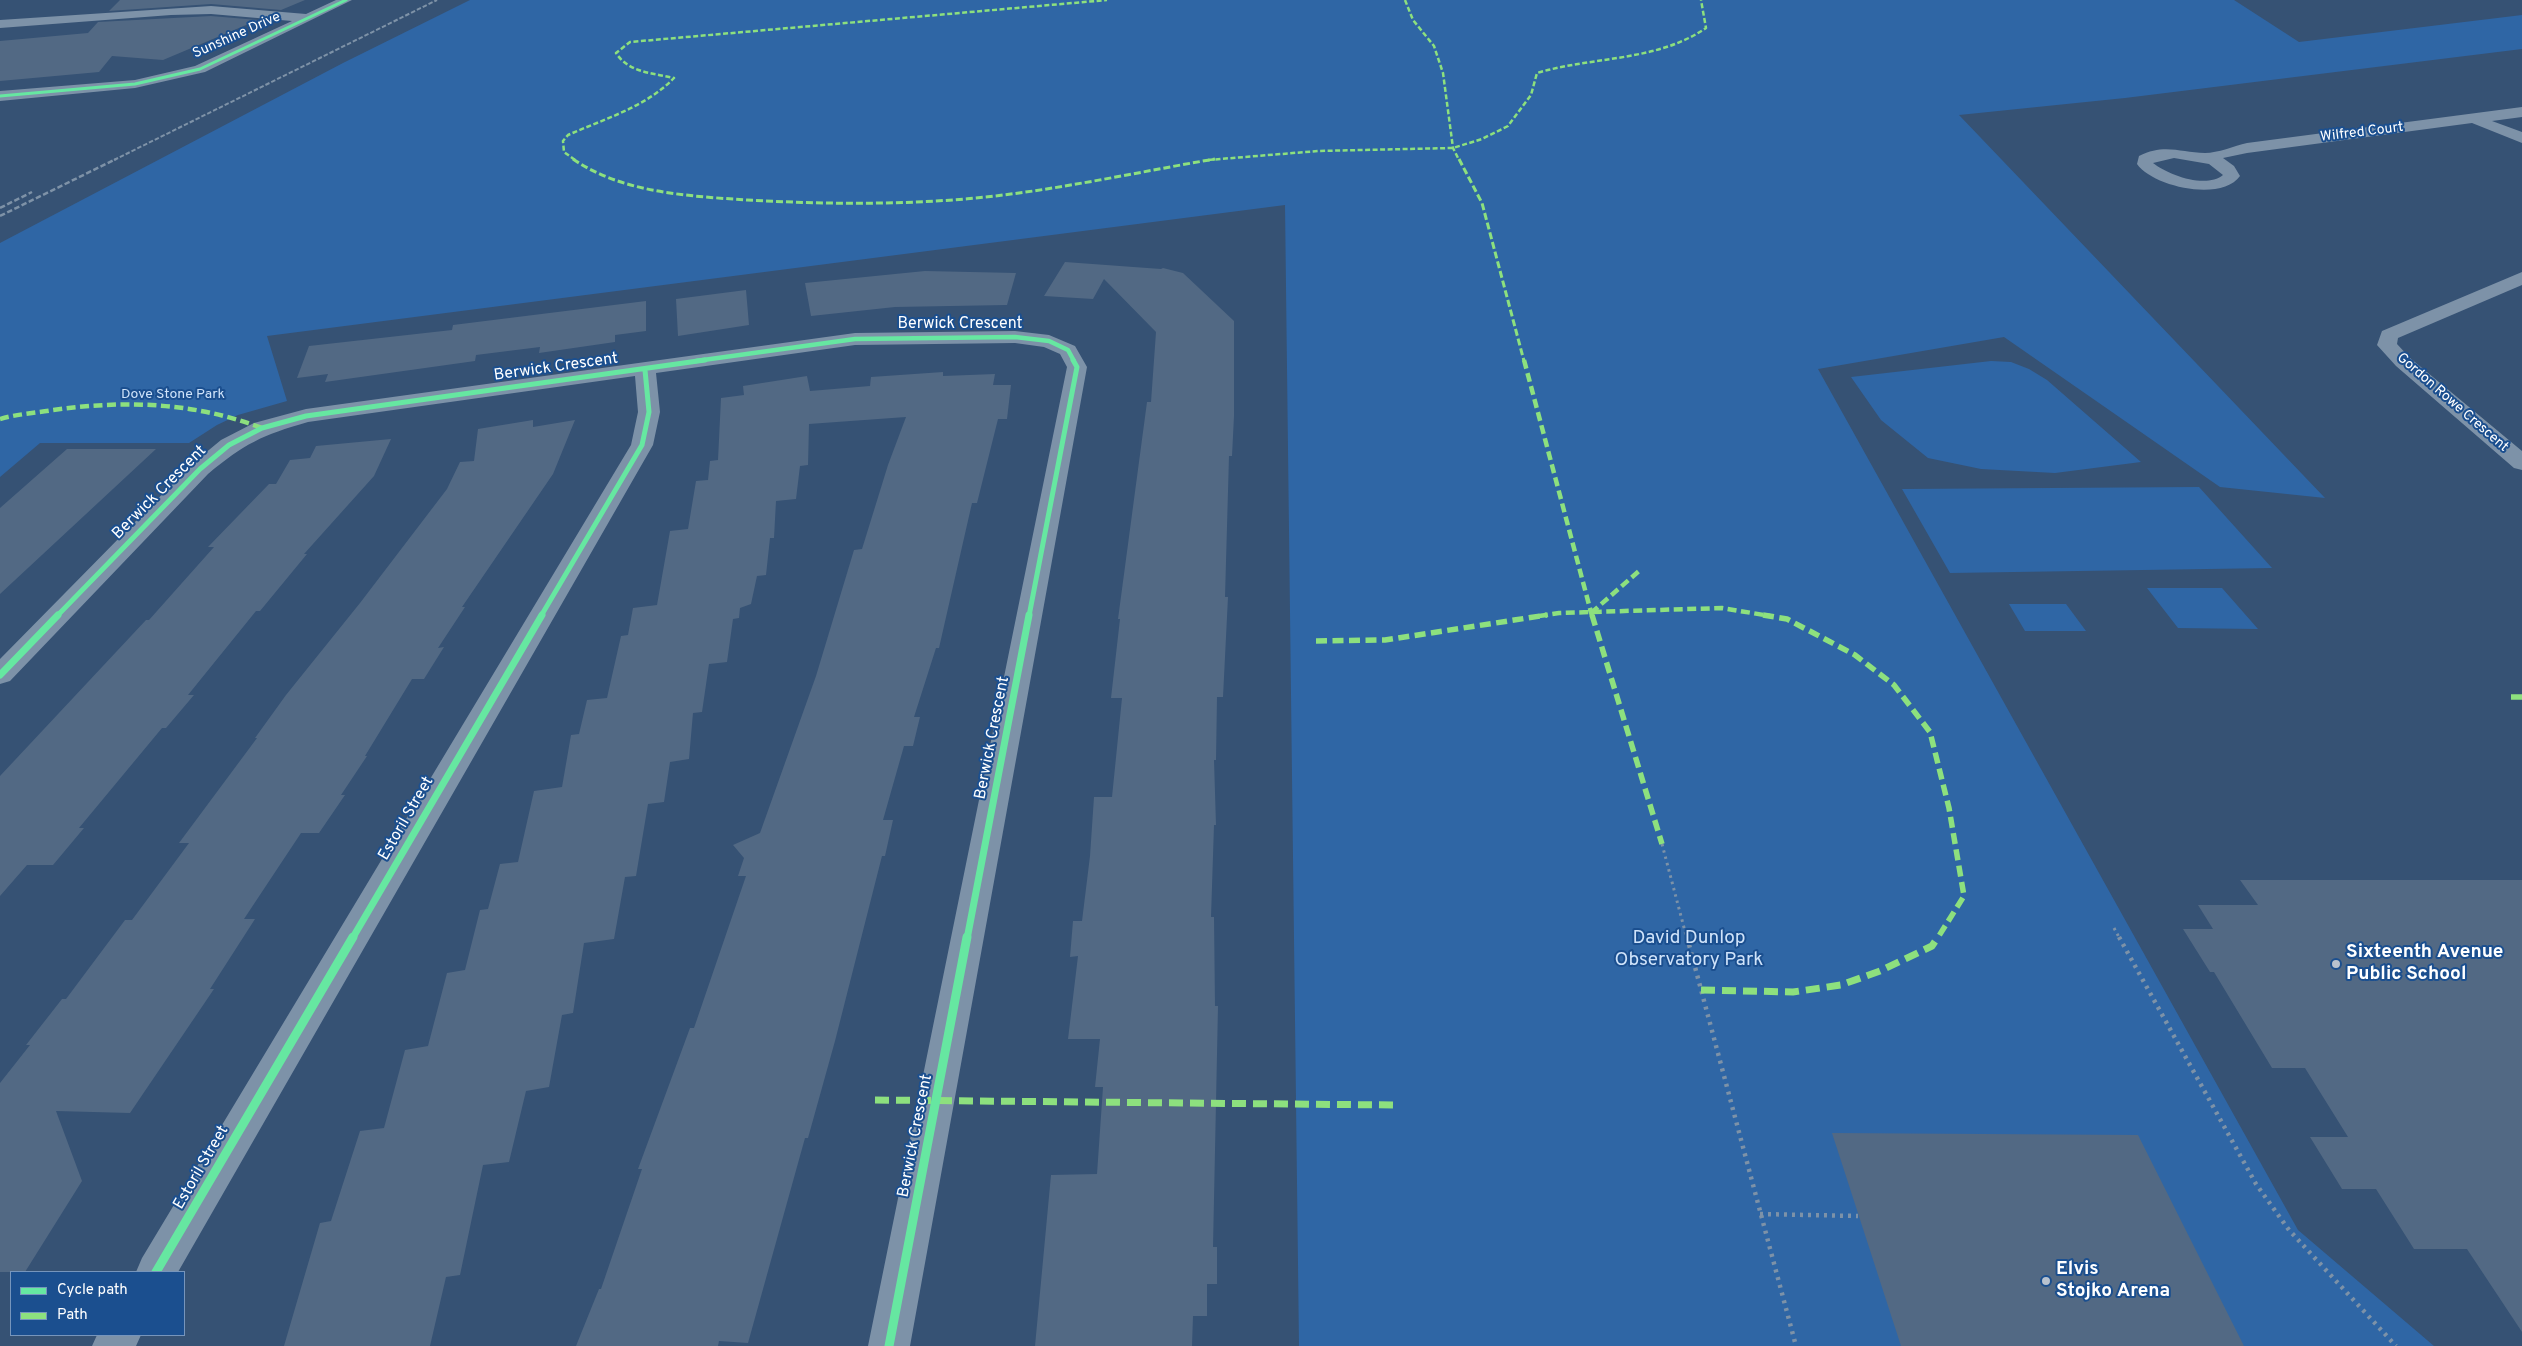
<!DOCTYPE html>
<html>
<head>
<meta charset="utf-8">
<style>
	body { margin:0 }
	#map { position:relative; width:2522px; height:1346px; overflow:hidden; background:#365274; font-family:Overpass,sans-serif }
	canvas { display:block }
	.legend { position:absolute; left:10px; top:1271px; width:175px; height:65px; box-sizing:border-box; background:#1b4f8f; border:1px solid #7695bc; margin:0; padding:6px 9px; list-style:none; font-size:15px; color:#fff }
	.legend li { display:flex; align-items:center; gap:10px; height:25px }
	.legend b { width:25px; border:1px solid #7695bc }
</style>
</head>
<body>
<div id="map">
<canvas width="2522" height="1346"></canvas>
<ul class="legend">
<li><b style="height:6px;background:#66e7a1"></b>Cycle path</li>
<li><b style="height:6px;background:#8de07e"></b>Path</li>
</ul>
</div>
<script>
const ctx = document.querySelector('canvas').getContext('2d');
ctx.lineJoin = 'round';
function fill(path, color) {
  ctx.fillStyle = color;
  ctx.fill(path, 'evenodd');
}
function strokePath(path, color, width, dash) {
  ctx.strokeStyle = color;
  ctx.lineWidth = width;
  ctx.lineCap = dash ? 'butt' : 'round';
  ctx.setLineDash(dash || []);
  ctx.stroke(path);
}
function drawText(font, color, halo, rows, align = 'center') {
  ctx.font = font + ' Overpass,sans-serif';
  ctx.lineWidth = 4;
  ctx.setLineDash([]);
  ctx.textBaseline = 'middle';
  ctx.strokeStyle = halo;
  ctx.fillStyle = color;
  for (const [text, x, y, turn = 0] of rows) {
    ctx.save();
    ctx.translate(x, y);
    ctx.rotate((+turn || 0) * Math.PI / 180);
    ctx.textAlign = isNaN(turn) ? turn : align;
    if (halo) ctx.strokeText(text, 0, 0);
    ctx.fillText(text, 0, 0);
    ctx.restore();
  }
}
const green = new Path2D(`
	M470 0H2234L2299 42 2522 15V49L2125 98 1959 115 2325 498 2220 487 2004 337 1818 369 2298 1230 2434 1346H1299L1285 205 267 336 287 401 238 415 217 425 189 443H40L0 477V243L343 63Z
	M1991 361 2011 362 2029 369 2047 380 2141 462 2055 473 1981 469 1928 458 1881 420 1851 377Z
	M2199 487 2272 568 1950 573 1902 489Z
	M2147 588H2222L2258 629 2178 628Z
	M2009 604H2066L2086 631H2025Z`);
const building = new Path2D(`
	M120 0H305L281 10 211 4 109 11Z
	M211 16 258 20 163 60 112 56 99 72 0 81V41L88 33 98 22Z
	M1065 262 1161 269 1163 268 1183 273 1234 321V416L1232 456H1229L1225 597H1228L1223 697H1217L1216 760H1214L1216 825H1214L1211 917H1214L1215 1006H1218L1213 1247H1217V1284H1207V1316H1193L1192 1346H1035L1051 1175 1097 1174 1103 1087H1095L1100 1039H1068L1078 956 1070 957 1073 921H1082L1090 856 1094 797H1112L1122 698H1111L1120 619H1118L1147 402H1151L1156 332 1104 279 1093 299 1044 296Z
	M925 271 1016 273 1007 305 895 307 811 316 805 283Z
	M746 290 749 325 678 336 676 299Z
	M646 301V331L615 335V342L539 353 540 347 476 355 475 361 325 382 328 374 297 378 309 346 452 330 453 325Z
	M943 372V376L995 374 993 385H1011L1007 419H998L977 503H972L939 648H936L914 717H920L913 746H904L883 820H893L885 856H882L835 1041 808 1138H805L748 1343 719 1341 718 1346H576L599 1289H601L642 1169H638L690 1028H694L746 876H738L744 858 733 845 760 833 816 676 854 550 862 549 888 465 906 417 809 424 808 465 800 466 796 499 776 501 774 538H770L766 575 757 576 751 604 740 608 739 618 733 619 727 662 709 664 702 712 693 713 689 759 670 762 664 802 648 804 636 876 625 877 614 939 584 943 573 1013 562 1015 549 1087 526 1091 509 1162 483 1165 460 1275 446 1277 430 1346H284L320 1223 331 1221 360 1131 384 1128 405 1050 428 1046 447 973 465 970 480 910 488 909 500 864 518 862 534 791 562 787 571 735 579 734 587 700 607 698 621 636 628 635 633 608 657 605 670 531 688 529 696 481 708 480 710 461 718 460 721 398 744 395 743 386 807 376 810 391 870 386 871 377Z
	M533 420V427L575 420 553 474 462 607H465L438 648 444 647 424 679H412L365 756H367L341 795H345L319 833H301L244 919H255L210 989H214L130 1113 56 1111 82 1181 25 1272H0V1083L30 1045H26L62 999H66L125 920H132L189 843H179L257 738H255L286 695 360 603 447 489 460 462 474 461 478 429Z
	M391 439 374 476 304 554H307L260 611H256L188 695H194L166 728H162L79 828H84L53 865H27L0 896V776L146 620H149L214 547H208L269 484H276L290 460 310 458 316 446Z
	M67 449H156L0 594V508Z
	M2240 880H2522V1332L2467 1249H2414L2376 1189H2342L2310 1137H2348L2305 1068H2272L2214 972H2210L2183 929H2213L2198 905H2258Z
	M1832 1133 2138 1135 2244 1346H1901Z`);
const pathFar1 = new Path2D(`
	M1662 844 1687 939
	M2114 928 2120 939`);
const path = new Path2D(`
	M1687 937 1796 1346
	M2119 937 2256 1184 2289 1230 2396 1346
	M1760 1214 1858 1216`);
const street = new Path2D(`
	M336 0H352L205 72 135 88 0 101V91L135 80 195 66 292 21 211 14 171 15 0 28V20L211 6 306 14Z
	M2522 107V117L2492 121 2522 132V143L2472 123 2247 153 2223 158 2234 166 2240 176C2222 202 2153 187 2137 164L2139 156C2165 143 2181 153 2205 153 2218 153 2234 146 2247 143ZM2174 158 2209 164 2223 175C2206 189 2168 175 2153 163Z
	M2522 272V285L2398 338 2397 344 2410 358 2522 451V470L2514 468 2396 366 2377 345 2382 331Z
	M1015 331 1049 335 1075 346 1087 367 910 1346H868L1067 367 1060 354 1044 347 1015 343 855 345 656 373 660 412 653 445 178 1272H136L142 1258 631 445 638 412 635 376 308 422C262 435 244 444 208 474L10 681 0 684V659L192 464 221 440 254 423 306 409 855 333Z
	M97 1335H141L136 1346H92Z`);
const railFar1 = new Path2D(`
	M114 160 437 0`);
const rail = new Path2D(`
	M0 208 32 192
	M0 216 116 159`);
const quietFar4 = new Path2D(`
	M1405 0 1413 20 1434 46 1443 73 1453 148 1459 160
	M575 160 564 152 563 141 568 135C604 119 646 107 674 78 653 73 629 73 616 53L630 42 1107 0
	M1208 160 1318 151 1453 148 1482 139 1508 126 1531 95 1537 73C1594 56 1656 62 1706 28L1701 0`);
const quietFar3 = new Path2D(`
	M573 159C622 193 688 196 747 200 820 204 892 205 965 199 1049 192 1132 173 1215 159
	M1459 159 1482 203 1524 361`);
const quietFar2 = new Path2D(`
	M1524 360 1592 616
	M0 419C17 414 35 413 53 410 125 400 193 402 262 428
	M1591 613 1639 571
	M1539 616 1559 613 1722 608 1770 616`);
const quietFar1 = new Path2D(`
	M1592 615 1662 844
	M1763 615 1787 619 1855 655 1894 685 1930 732 1949 808 1964 896 1937 939
	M1316 641 1385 640 1547 615
	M2511 697H2522`);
const quiet = new Path2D(`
	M1701 990 1793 992 1841 985 1880 971 1932 946 1938 937
	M875 1100 1393 1105`);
const cyclewayFar4 = new Path2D(`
	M0 96 135 84 200 69 346 0`);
const cyclewayFar3 = new Path2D(`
	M696 361 855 339 1015 337 1049 341 1068 350 1074 361`);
const cyclewayFar2 = new Path2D(`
	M57 616 200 469 229 445 262 428 306 416 705 360
	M541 616 642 445 649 412 645 370
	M1029 616 1077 367 1073 360`);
const cyclewayFar1 = new Path2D(`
	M0 675 58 615
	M352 939 542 615
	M967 939 1029 615`);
const cycleway = new Path2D(`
	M156 1272 353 937
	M889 1346 967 937`);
const markers = [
	[2336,964,5,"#b9c2ce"],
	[2046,1281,5,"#b9c2ce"]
];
const farStreetnames = [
	["Sunshine Drive",237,36,-24],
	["Wilfred Court",2362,133,-7],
	["Gordon Rowe Crescent",2452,403,41]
];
const farParknames = [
	["Dove Stone Park",173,395]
];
const streetNames = [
	["Berwick Crescent",960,325],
	["Berwick Crescent",556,368,-8],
	["Berwick Crescent",160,493,-45],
	["Berwick Crescent",993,738,-79],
	["Estoril Street",407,819,-60],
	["Berwick Crescent",916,1136,-79],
	["Estoril Street",202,1168,-60]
];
const nearParknames = [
	["David Dunlop",1689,939],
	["Observatory Park",1689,961]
];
const nearPoinames = [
	["Sixteenth Avenue",2346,953],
	["Public School",2346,975],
	["Elvis",2056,1270],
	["Stojko Arena",2056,1292]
];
fill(green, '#2f66a5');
fill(building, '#526984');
strokePath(pathFar1, '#7d92a8', 3, [2.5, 4]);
strokePath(path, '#7d92a8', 4.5, [3, 5]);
fill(street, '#7d92a8');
strokePath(railFar1, '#7e92a7', 2, [4.5, 2]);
strokePath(rail, '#7e92a7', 2.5, [5.5, 2.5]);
strokePath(quietFar4, '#8de07e', 2.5, [5, 2.5]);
strokePath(quietFar3, '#8de07e', 3, [7, 3]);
strokePath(quietFar2, '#8de07e', 4.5, [9, 4.5]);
strokePath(quietFar1, '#8de07e', 5.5, [11, 5.5]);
strokePath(quiet, '#8de07e', 7, [14, 7]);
strokePath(cyclewayFar4, '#66e7a1', 3);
strokePath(cyclewayFar3, '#66e7a1', 4.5);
strokePath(cyclewayFar2, '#66e7a1', 5);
strokePath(cyclewayFar1, '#66e7a1', 7);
strokePath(cycleway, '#66e7a1', 9);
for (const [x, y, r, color] of markers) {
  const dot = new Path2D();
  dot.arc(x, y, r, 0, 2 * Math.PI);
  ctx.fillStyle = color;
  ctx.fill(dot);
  strokePath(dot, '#1b4f8f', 2);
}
drawText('14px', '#fff', '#1b4f8f', farStreetnames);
drawText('14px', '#cfe3fa', '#1b4f8f', farParknames);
drawText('16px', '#fff', '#1b4f8f', streetNames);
drawText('19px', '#cfe3fa', '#1b4f8f', nearParknames);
drawText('bold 19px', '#fff', '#1b4f8f', nearPoinames, 'left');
</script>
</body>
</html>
